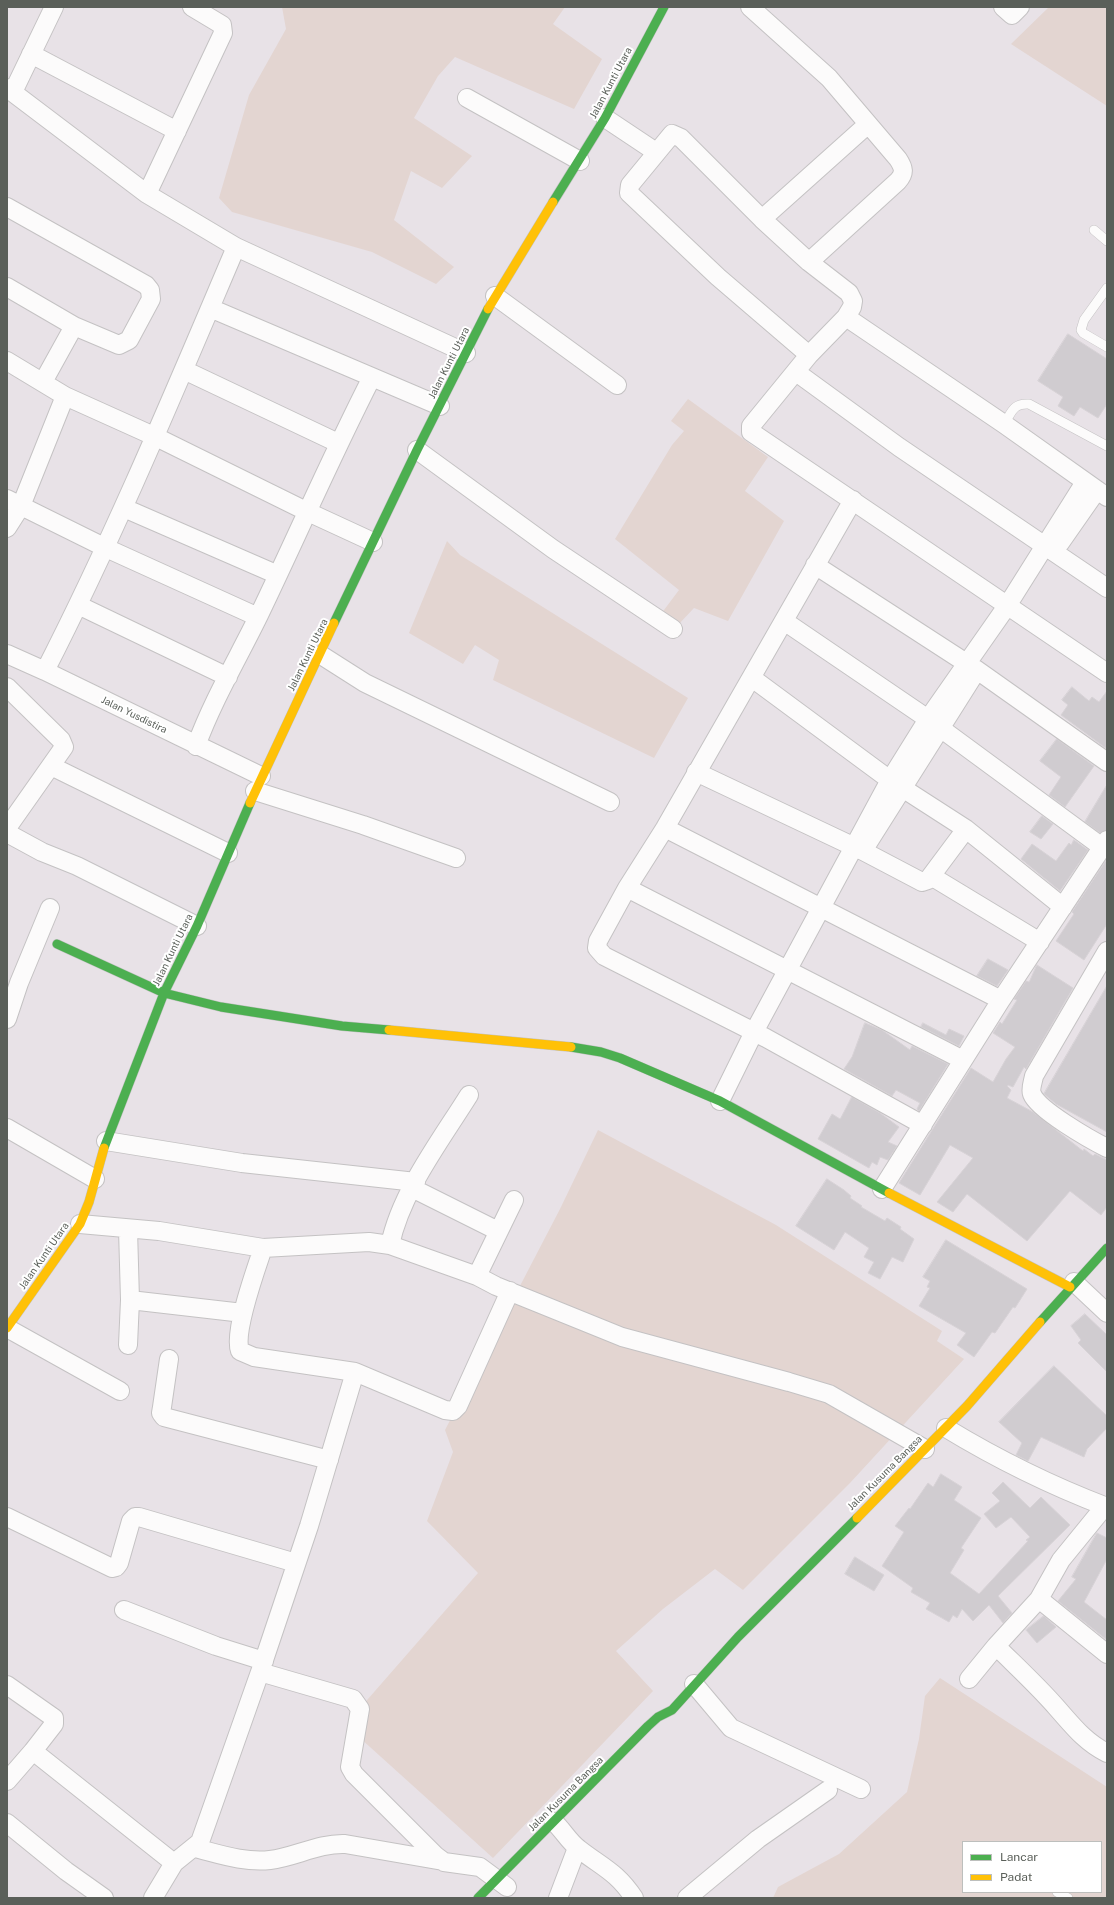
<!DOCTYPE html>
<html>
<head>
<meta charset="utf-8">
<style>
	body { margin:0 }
	#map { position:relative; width:1114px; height:1905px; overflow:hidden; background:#e8e2e7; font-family:"Public Sans",sans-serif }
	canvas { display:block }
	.frame { position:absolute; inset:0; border:8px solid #5a5f59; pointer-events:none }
	.legend { position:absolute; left:962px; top:1841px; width:140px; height:52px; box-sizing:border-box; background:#fff; border:1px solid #bdbfbd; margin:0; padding:5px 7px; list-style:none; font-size:12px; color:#5a5f59 }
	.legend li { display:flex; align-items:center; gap:8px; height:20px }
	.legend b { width:20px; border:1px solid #bdbfbd }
</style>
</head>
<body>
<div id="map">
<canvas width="1114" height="1905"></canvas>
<div class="frame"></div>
<ul class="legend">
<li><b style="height:5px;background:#4caf50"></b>Lancar</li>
<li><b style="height:5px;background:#ffc107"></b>Padat</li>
</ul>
</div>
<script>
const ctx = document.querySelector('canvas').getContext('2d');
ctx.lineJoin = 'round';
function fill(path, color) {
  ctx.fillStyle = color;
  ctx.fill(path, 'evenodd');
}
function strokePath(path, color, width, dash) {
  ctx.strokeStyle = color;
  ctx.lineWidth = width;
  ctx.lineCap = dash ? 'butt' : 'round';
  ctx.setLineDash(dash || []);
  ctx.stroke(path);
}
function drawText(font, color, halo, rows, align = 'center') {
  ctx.font = font + ' "Public Sans",sans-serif';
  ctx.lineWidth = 4;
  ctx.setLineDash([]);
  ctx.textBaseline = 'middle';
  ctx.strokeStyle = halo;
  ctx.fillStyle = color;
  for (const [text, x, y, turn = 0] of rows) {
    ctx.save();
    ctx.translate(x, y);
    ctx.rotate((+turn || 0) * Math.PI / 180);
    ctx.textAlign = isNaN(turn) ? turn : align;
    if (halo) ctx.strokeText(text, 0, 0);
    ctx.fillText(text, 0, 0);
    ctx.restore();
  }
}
const green = new Path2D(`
	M282 7H565L553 24 602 59 574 109 455 57 438 76 414 118 472 156 442 188 411 171 394 220 454 267 436 284 372 252 232 212 219 198 249 95 286 29Z
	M1049 7H1107V106L1011 44Z
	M688 399 768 457 745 491 784 521 728 621 694 608 678 625 661 614 679 590 615 539 672 445 684 431 671 421Z
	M447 541 460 555 688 698 654 758 493 680 499 660 475 645 463 664 409 633Z
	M598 1130 776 1225 942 1331 937 1341 964 1359 850 1483 743 1590 715 1569 663 1609 616 1651 653 1691 493 1858 360 1738 361 1707 478 1573 427 1521 453 1452 445 1430 560 1209Z
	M940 1678 1107 1787V1898H773L778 1887 839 1854 907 1792 919 1739 925 1696ZM963 1842H1101V1892H963Z`);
const building = new Path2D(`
	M1068 334 1107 359V404L1098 418 1080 407 1074 416 1058 406 1063 397 1038 381Z
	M1072 687 1089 701 1092 697 1099 702 1107 691V749L1061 715 1068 705 1062 700Z
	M1057 739 1094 766 1065 807 1049 795 1061 777 1040 761Z
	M1107 785V830L1100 833 1085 822Z
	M1042 816 1053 824 1041 839 1030 832Z
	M1074 840 1088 850 1060 891 1021 859 1032 844 1056 861 1069 843 1071 845Z
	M1107 859V924L1084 960 1056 941 1074 914 1072 912Z
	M988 959 1008 970 997 986 977 976Z
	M1037 965 1073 988 1026 1069 1024 1067 1013 1087 1008 1085 1007 1086 1011 1090 1007 1098 1033 1112 1083 1151 1084 1149 1093 1156 1095 1154 1107 1160V1207L1101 1215 1070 1191 1027 1241 967 1194 953 1212 937 1202 973 1158 950 1145 920 1195 899 1183 971 1068 993 1082 1006 1059 1015 1047 993 1033 1000 1022 1002 1024 1017 1000 1014 999 1026 981 1029 982Z
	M1107 986V1132L1056 1104 1044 1094Z
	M865 1023 882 1030 910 1050 912 1046 948 1064 919 1111 917 1109 920 1103 896 1090 892 1096 844 1069 852 1057Z
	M923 1023 946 1035 949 1029 964 1036 959 1046 921 1027Z
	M852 1097 880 1113 899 1127 888 1142 897 1146 888 1160 880 1157 877 1165 872 1162 869 1168 818 1139 832 1114 840 1119Z
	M827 1179 844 1190 851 1196 850 1198 862 1206 861 1207 885 1221 887 1218 901 1227 900 1229 914 1239 903 1262 892 1257 880 1279 868 1273 874 1262 864 1257 869 1248 845 1232 834 1250 796 1226Z
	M946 1240 1027 1289 1015 1308 1013 1307 995 1333 992 1332 974 1357 957 1345 966 1333 919 1306 930 1288 927 1287 930 1281 923 1277Z
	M1085 1314 1107 1335V1372L1078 1343 1081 1340 1071 1326Z
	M1054 1366 1107 1416V1428L1087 1449 1084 1457 1041 1437 1028 1461 1016 1455 1022 1443 999 1422Z
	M941 1474 962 1487 954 1500 981 1518 961 1548 964 1550 950 1573 979 1594 1028 1541 1026 1540 1030 1537 1011 1517 996 1528 984 1514 1000 1501 992 1493 1003 1482 1030 1508 1041 1497 1070 1525 998 1596 1012 1613 1003 1623 989 1605 973 1621 962 1609 957 1618 953 1615 949 1622 926 1609 930 1603 911 1592 913 1588 882 1566 904 1532 895 1526 909 1508 910 1509 928 1483 933 1487Z
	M1097 1533 1107 1538V1559L1084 1602 1107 1620V1640L1058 1601 1076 1579 1072 1577Z
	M855 1557 884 1575 874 1591 845 1574Z
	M1044 1616 1056 1627 1037 1643 1026 1630Z`);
const lane = new Path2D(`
	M1094 230 1107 241
	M1107 288 1084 320 1081 330 1083 333 1107 347
	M1004 424C1012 412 1013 403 1029 404L1107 446
	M1057 1892 1068 1898`);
const street = new Path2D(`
	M750 7 829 78 898 159C904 168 905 173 898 181L809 262
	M1003 7 1012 15 1020 7
	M31 54 177 131
	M7 88 147 194 236 247 466 353
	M13 92 54 7
	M467 98 580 161
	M605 118 656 152
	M147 194 223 33 222 25 192 7
	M7 207 146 285 150 290 151 299 129 340 119 345 74 326 7 287
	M762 219 867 125
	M495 296 617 385
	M210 308 440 406
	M846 317 809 355 751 426V432L1107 673
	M809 355 718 277 629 193 630 185 672 134 681 138 762 219 809 262 849 293 853 301 852 307 846 317 1004 424 1107 497
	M7 361 65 396 156 437 308 512 373 542
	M184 370 338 443
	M796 372 899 447 1107 588
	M43 382 74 326
	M417 450 553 549 673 629
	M7 499 106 548 258 617
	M853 500 665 828 627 888 598 941 597 948 604 956 766 1038 923 1125
	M124 508 278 575
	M7 528 21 506 65 396
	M1060 543 1097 490
	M815 565 977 670 1107 762
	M78 605 228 677
	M784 621 928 719 1102 847
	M7 654 45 671 261 776
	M321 655 365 683 610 802
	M45 671C116 532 175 390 236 247
	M752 678 890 780 966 829 1063 907
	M7 687 61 740 64 747 7 828
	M196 746C213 700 238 658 259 615 297 536 332 455 372 377
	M51 766 228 853
	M696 772 863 851 922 882 928 880 966 829
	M255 791 363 825 456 858
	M665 828 1001 1000
	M7 833 42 852 77 866 197 926
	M866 846 974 675
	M931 876 1040 942
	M627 888 963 1060
	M1107 951 1034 1076C1033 1082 1030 1089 1032 1094 1038 1110 1091 1140 1107 1148
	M7 1019 19 983 50 908
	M720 1101 754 1032 890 780 928 719 1007 606 1085 482
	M7 1128 95 1179
	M106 1141 242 1163 416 1182
	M412 1188 498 1231
	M882 1189 1001 1000 1107 840
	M80 1224 159 1231 263 1248 369 1242 390 1245 477 1276 496 1286 622 1337 789 1382 829 1394 925 1449
	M128 1229 130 1300 243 1313
	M390 1245C401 1192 441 1140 469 1095
	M263 1248C256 1269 233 1332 240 1351L254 1357 355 1372 309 1526 260 1672 353 1699 360 1709 350 1767 354 1774 436 1856 444 1862 480 1867 507 1887
	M477 1276 514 1200
	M1074 1282 1107 1313
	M7 1328 120 1391
	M128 1345 130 1300
	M169 1359 162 1407 161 1413 164 1417 329 1460
	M355 1372 445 1410 453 1411 458 1406 510 1291
	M946 1428C997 1459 1052 1486 1107 1507
	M7 1517 112 1568 116 1567 119 1563 131 1521 135 1517H139L296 1563
	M1039 1599 1107 1654
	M124 1610 216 1646 264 1661
	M996 1646C1016 1666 1038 1686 1057 1708 1073 1726 1085 1742 1107 1753
	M969 1679 996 1646 1039 1599 1061 1560 1105 1506
	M694 1684 731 1728 861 1789
	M7 1685 54 1718V1724L33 1751
	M7 1781 33 1751 174 1863
	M554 1822C563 1830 569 1842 579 1849 602 1867 617 1872 634 1898
	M7 1823 66 1871 104 1898
	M195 1848C219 1854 245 1863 270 1860 295 1857 319 1843 345 1844L443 1861
	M153 1898 174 1863 200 1842 260 1672
	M558 1898 577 1848
	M687 1898 758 1839 828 1790`);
const fast = new Path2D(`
	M553 202 605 118 664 7
	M334 623 417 450 488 309
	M57 944 164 993 221 1007 342 1026 389 1030
	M571 1047 601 1052 620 1058 720 1101 889 1193
	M104 1148 164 993 197 926 250 803
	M1040 1322 1107 1248
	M478 1898 648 1726 658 1717 672 1710 738 1637 857 1518`);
const slow = new Path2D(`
	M488 309 553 202
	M250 803 334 623
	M389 1030 571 1047
	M889 1193 1070 1287
	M7 1328 80 1224 89 1202 104 1148
	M857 1518 967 1406 1040 1322`);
const streetNames = [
	["Jalan Kunti Utara",611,83,-62],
	["Jalan Kunti Utara",449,363,-63],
	["Jalan Kunti Utara",308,655,-64],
	["Jalan Yusdistira",134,715,26],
	["Jalan Kunti Utara",173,950,-64],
	["Jalan Kunti Utara",44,1256,-55],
	["Jalan Kusuma Bangsa",885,1473,-45],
	["Jalan Kusuma Bangsa",566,1794,-45]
];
fill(green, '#e3d5d1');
fill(building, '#d0ccd0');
strokePath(building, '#d7d2d6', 1);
strokePath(lane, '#c4c2c3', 10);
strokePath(street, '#c4c2c3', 20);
strokePath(fast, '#c2c2c2', 10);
strokePath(slow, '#c2c2c2', 10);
strokePath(lane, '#fcfbfb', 9);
strokePath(street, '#fcfbfb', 18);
strokePath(fast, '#4caf50', 9);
strokePath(slow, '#ffc107', 9);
drawText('10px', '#5a5f59', '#fff', streetNames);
</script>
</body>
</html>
